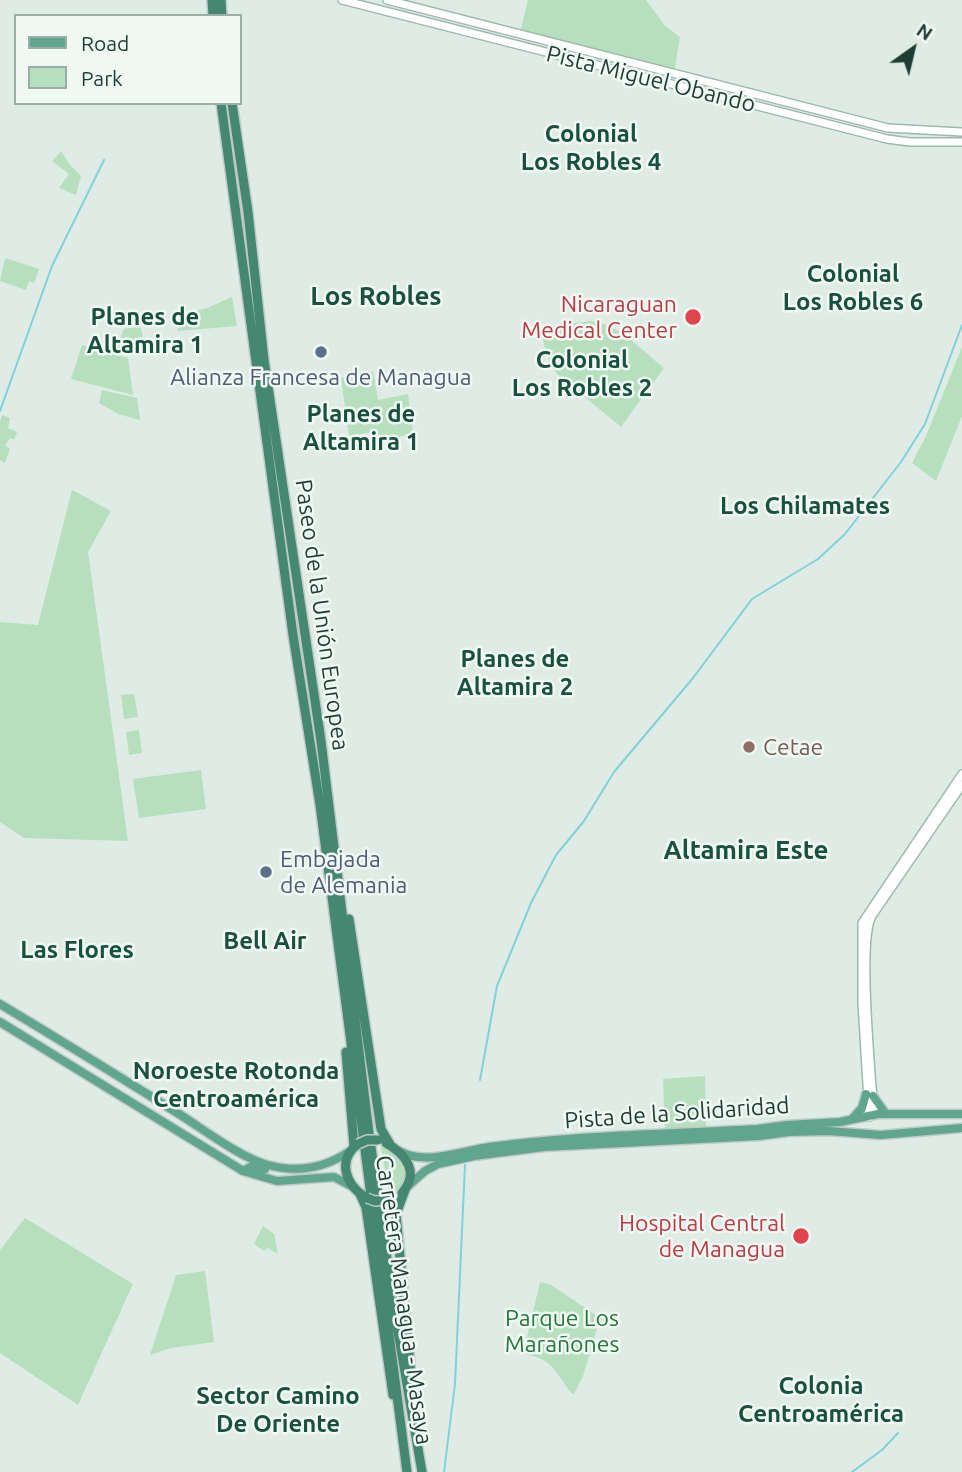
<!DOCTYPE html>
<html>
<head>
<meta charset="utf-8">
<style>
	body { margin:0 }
	#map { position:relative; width:962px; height:1472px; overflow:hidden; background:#dfece5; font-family:Ubuntu,sans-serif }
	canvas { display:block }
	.legend { position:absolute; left:14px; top:14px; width:228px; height:91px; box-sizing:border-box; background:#f0f8f3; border:2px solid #9cada6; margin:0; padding:9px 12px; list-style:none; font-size:21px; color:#1f3d32 }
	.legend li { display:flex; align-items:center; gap:14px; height:35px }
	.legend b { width:35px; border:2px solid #9cada6 }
	.north { position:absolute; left:878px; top:14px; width:70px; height:70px; -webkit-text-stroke:5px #f0f8f3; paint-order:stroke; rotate:34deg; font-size:19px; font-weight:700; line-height:28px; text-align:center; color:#1f3d32 }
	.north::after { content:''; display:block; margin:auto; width:24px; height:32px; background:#1f3d32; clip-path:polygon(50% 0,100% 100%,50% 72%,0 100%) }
</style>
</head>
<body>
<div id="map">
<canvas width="962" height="1472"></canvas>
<ul class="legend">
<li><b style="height:9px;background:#60a58d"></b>Road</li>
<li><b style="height:19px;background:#b6dfbd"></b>Park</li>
</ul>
<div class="north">N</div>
</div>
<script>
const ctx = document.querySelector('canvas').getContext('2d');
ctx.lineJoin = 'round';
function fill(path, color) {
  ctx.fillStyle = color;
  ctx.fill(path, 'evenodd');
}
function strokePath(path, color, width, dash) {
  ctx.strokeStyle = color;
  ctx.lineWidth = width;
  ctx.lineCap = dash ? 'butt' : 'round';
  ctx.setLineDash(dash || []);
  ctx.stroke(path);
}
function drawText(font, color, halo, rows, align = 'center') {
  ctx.font = font + ' Ubuntu,sans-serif';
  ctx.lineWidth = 5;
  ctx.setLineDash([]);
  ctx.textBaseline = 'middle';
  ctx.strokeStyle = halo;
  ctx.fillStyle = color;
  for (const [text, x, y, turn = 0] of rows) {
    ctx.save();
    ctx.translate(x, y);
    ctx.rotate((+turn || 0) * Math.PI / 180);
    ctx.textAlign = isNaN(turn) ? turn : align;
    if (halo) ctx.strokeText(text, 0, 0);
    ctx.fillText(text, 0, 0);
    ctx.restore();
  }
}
const green = new Path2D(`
	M528 0H646L665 26 680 37 674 73 520 33Z
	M61 151 70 165 81 176 76 195 59 188 69 174 52 161Z
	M5 258 39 269 34 283 29 281 26 290 0 281Z
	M232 297 237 326 178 331 175 316 207 308Z
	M590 321C618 323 644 352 664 368L621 427 557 374 547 356 540 328Z
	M140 326 143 336 128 354 115 350 124 329Z
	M82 345 128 358 133 395 71 379Z
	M962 347V416L936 481 912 463 926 436Z
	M373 372 378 400 408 394 413 434 375 441 372 432 349 436 341 378Z
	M102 390 137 398 140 420 118 414 99 403Z
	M2 415 10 418 8 428 17 432 14 440 10 438 5 445 10 449 5 463 0 460V422Z
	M72 490 111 511 88 552 128 841 24 838 0 822V622L38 625Z
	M134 694 138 717 124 719 121 695Z
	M139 730 142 753 129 755 126 732Z
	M201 770 206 809 139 818 133 779Z
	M705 1076 706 1128 665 1131 663 1079Z
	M381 1147C401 1154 419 1185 389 1193Z
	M25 1218 133 1284 78 1405 0 1353V1250Z
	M263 1226 274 1234 278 1254 268 1248 264 1251 254 1244Z
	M205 1271 214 1342 171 1348 150 1355 176 1275Z
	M540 1282 551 1285 600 1318 583 1376 574 1394 571 1393C555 1371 552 1358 523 1354Z`);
const stream = new Path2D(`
	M0 411 52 266 104 160
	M480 1080 497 986 531 903 556 855 584 821 614 772 693 678 752 599 818 559 845 534 901 462 925 424 962 325
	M444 1472 455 1384 465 1165
	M852 1472 882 1450 898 1433`);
const secondary = new Path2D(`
	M342 0 887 139 910 142H962
	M387 0 888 128 962 132
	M874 1115C872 1079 858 941 872 916L962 785
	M869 1117 862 1003V923L962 774`);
const primary = new Path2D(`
	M0 1004C60 1040 120 1077 179 1114 203 1129 241 1158 268 1165 297 1173 325 1168 350 1151
	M0 1022 243 1171 277 1181 334 1177 353 1187
	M873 1096 886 1114
	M853 1118 862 1108 866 1094
	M399 1151C425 1166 461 1151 489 1147 578 1135 667 1134 757 1129L787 1125 840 1122 878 1114H962
	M243 1171 252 1166 265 1169
	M407 1187 425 1171 438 1164 474 1156 544 1147 759 1136 789 1132 828 1131 881 1135 962 1128`);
const trunk = new Path2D(`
	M212 0 213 16
	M221 0 222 16
	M221 103 293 635 320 805 407 1472
	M232 103 248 212 264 360 321 741 369 1133 394 1308 422 1472
	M349 919 381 1129 391 1146
	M346 1052 354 1146
	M386 1143C406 1154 420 1173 402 1193
	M358 1144C337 1160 345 1184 365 1197
	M405 1190 396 1214 411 1375
	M360 1194 366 1207 393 1395`);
const trunkBridge = new Path2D(`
	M358 1144 367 1140H378
	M367 1198 375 1201 390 1200`);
const markers = [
	[693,317,9,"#e0444e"],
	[321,352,7,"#5c6f8a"],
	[749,747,7,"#8d6e63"],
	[266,872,7,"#5c6f8a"],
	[801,1236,9,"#e0444e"]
];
const streetNames = [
	["Pista Miguel Obando",651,79,14],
	["Paseo de la Unión Europea",322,615,82],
	["Pista de la Solidaridad",677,1113,-4],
	["Carretera Managua - Masaya",404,1300,82]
];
const healthNames = [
	["Nicaraguan",677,304],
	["Medical Center",677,330],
	["Hospital Central",785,1223],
	["de Managua",785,1249]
];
const serviceNames = [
	["Alianza Francesa de Managua",321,377],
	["Embajada",280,859,"left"],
	["de Alemania",280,885,"left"]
];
const educationNames = [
	["Cetae",763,747]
];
const parkNames = [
	["Parque Los",562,1318],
	["Marañones",562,1344]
];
const neighbourhoodNames = [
	["Colonial",591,134],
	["Los Robles 4",591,162],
	["Colonial",853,274],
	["Los Robles 6",853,302],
	["Planes de",145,317],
	["Altamira 1",145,345],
	["Colonial",582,360],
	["Los Robles 2",582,388],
	["Planes de",361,414],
	["Altamira 1",361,442],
	["Los Chilamates",805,506],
	["Planes de",515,659],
	["Altamira 2",515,687],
	["Bell Air",265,941],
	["Las Flores",77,950],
	["Noroeste Rotonda",236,1071],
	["Centroamérica",236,1099],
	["Colonia",821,1386],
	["Centroamérica",821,1414],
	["Sector Camino",278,1396],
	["De Oriente",278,1424]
];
const quarterNames = [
	["Los Robles",376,296],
	["Altamira Este",746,850]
];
fill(green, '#b6dfbd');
strokePath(stream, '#82d1d6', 2);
strokePath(secondary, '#9db8ac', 10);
strokePath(primary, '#c0c9c6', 11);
strokePath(trunk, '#c0c9c6', 12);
strokePath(secondary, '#fff', 7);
strokePath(primary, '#60a58d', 8);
strokePath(trunk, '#448872', 9);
strokePath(trunkBridge, '#c0c9c6', 12, []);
strokePath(trunkBridge, '#448872', 9);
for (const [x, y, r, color] of markers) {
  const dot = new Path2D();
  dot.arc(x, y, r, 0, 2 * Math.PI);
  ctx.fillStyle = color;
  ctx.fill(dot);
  strokePath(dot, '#f0f8f3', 2.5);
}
drawText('23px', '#1f3d32', '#f0f8f3', streetNames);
drawText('23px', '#be3a42', '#f0f8f3', healthNames, 'right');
drawText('23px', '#4e5e75', '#f0f8f3', serviceNames);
drawText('23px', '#785e54', '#f0f8f3', educationNames, 'left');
drawText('23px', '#26773d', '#f0f8f3', parkNames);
drawText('bold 24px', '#19513e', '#f0f8f3', neighbourhoodNames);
drawText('bold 26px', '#19513e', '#f0f8f3', quarterNames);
</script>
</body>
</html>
